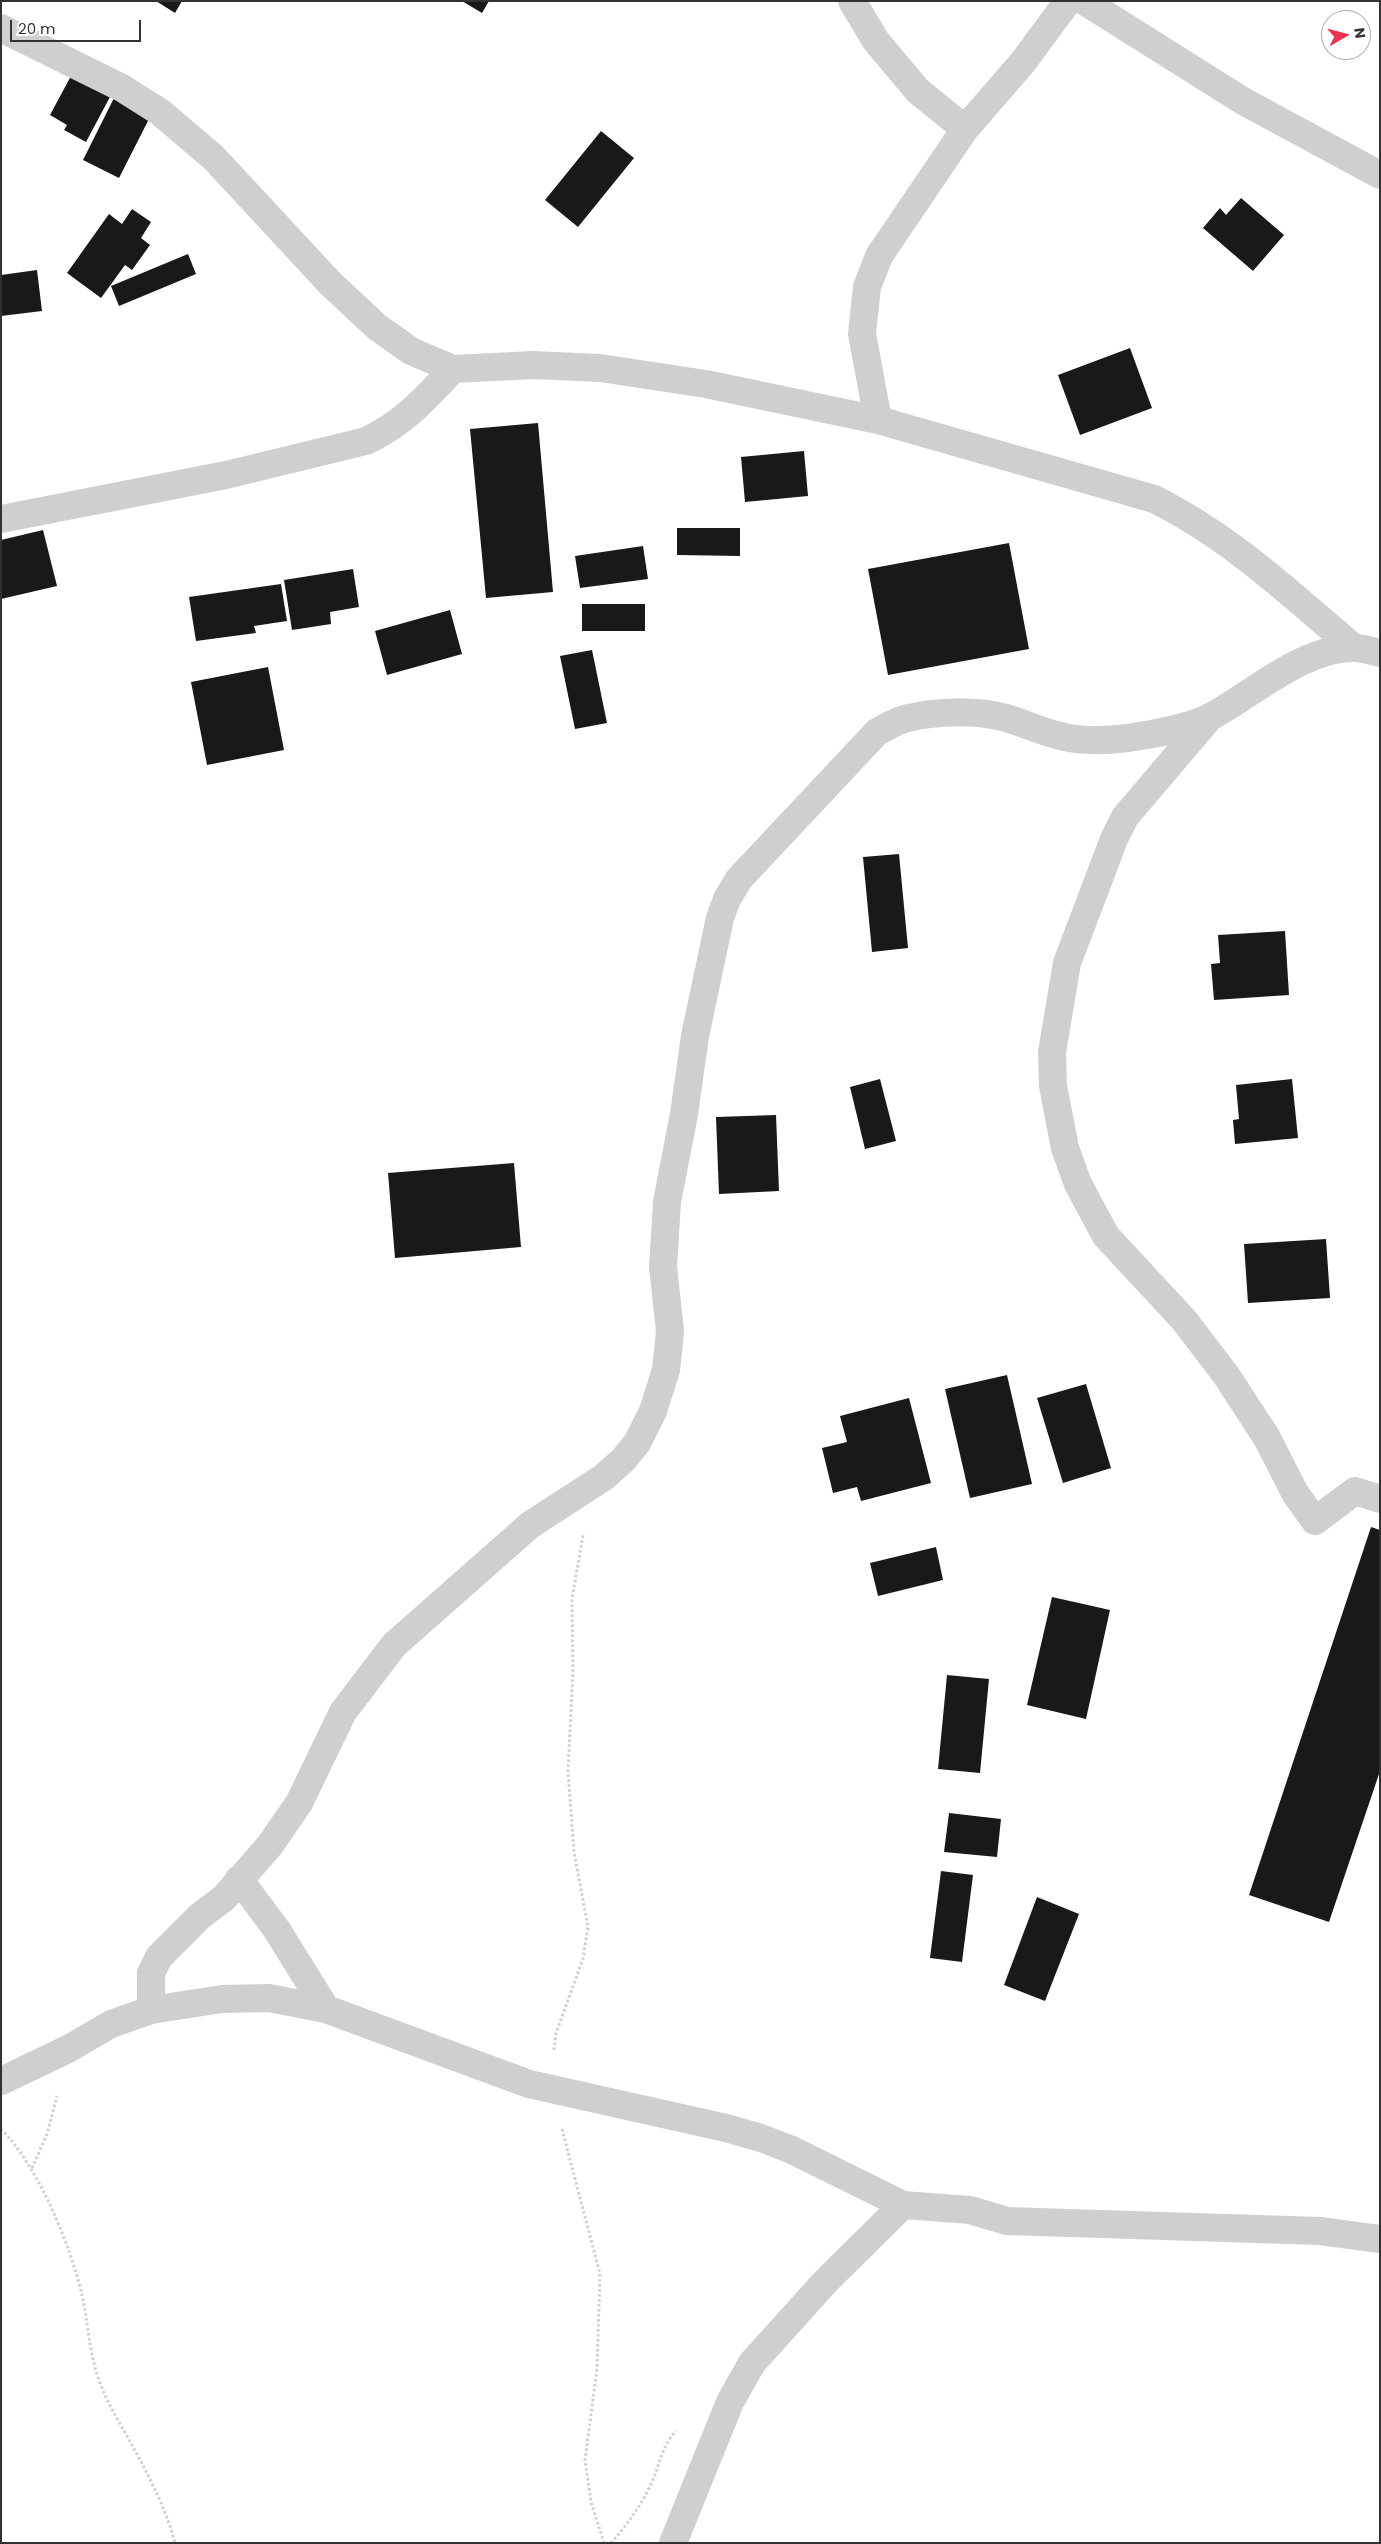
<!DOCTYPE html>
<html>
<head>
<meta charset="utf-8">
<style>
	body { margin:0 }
	#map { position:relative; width:1381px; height:2544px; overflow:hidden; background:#fff; font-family:Poppins,sans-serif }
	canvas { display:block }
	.frame { position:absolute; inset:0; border:2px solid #323232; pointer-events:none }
	.north { position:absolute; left:1321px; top:10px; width:50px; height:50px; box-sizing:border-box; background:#fff; border:1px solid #adadad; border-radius:50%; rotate:82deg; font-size:14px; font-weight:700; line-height:20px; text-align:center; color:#323232 }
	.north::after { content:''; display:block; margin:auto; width:18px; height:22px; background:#eb3253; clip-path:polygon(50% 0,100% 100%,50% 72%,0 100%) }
	.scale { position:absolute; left:10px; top:20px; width:131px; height:22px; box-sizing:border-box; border:2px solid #323232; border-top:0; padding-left:6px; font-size:15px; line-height:18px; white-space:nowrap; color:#323232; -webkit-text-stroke:4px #fff; paint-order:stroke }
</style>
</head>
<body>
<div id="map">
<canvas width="1381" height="2544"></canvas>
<div class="frame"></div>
<div class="north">N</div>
<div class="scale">20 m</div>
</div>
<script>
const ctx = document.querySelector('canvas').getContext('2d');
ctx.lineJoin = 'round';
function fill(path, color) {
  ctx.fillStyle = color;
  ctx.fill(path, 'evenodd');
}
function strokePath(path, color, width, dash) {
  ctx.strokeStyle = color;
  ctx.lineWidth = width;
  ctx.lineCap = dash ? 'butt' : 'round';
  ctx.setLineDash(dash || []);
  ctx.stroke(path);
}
const building = new Path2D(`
	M156 1H182L175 13Z
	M462 1H489L482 13Z
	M72 74 111 95 86 142 64 130 67 125 50 115Z
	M114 98 150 117 119 178 83 160Z
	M601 131 634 158 578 227 545 200Z
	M1241 198 1284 235 1253 271 1203 228 1220 208 1226 215Z
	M132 209 151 222 141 238 150 245 132 270 125 265 101 298 67 273 109 214 122 224Z
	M188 254 196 274 119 306 111 286Z
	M37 270 42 311 1 316V275Z
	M1130 348 1152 408 1080 435 1058 375Z
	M538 423 553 592 486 598 470 429Z
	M804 451 808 496 745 502 741 457Z
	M677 528H740V556L677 555Z
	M43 530 57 586 1 599V540Z
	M1009 543 1029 649 888 675 868 569Z
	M643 546 648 579 580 588 575 556Z
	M353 569 359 607 330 612 331 624 292 630 284 580Z
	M281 584 287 621 254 626 256 633 196 641 189 597Z
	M582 604H645V631H582Z
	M450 610 462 654 387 675 375 631Z
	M592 650 607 723 575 729 560 656Z
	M268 667 284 750 207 765 191 682Z
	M899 854 908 948 872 952 863 857Z
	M1285 931 1289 995 1214 1000 1211 964 1220 963 1218 935Z
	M880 1079 896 1141 865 1149 850 1087Z
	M1292 1079 1298 1138 1235 1144 1233 1120 1239 1119 1236 1085Z
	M776 1115 779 1191 719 1194 716 1117Z
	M514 1163 521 1247 395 1258 388 1173Z
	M1326 1239 1330 1298 1248 1303 1244 1244Z
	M1007 1375 1032 1484 970 1498 945 1389Z
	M1086 1384 1111 1468 1063 1483 1037 1398Z
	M909 1398 931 1483 861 1501 857 1487 833 1493 822 1448 847 1442 840 1416Z
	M1371 1527 1380 1530V1771L1329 1922 1249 1895Z
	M936 1547 943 1580 878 1596 870 1563Z
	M1052 1597 1110 1610 1086 1719 1027 1705Z
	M947 1675 989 1679 980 1773 938 1769Z
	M949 1813 1001 1819 997 1857 944 1852Z
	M941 1871 973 1875 962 1962 930 1958Z
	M1037 1897 1079 1914 1045 2001 1004 1985Z`);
const path = new Path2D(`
	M554 2050 556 2033 583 1959 588 1927 574 1852 568 1771 573 1670 572 1599 583 1535
	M1 2129C38 2166 70 2244 82 2295 88 2322 89 2351 98 2377 106 2402 120 2423 132 2445 149 2476 166 2509 175 2543
	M562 2129 600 2274 597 2369 585 2460 591 2502 604 2543
	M32 2168 47 2134 57 2096
	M611 2543C627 2525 641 2506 651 2484 660 2465 661 2447 676 2431`);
const minor = new Path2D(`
	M852 1 876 41 918 91 965 129
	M1084 1 1243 101 1380 175
	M1 28 122 88 160 112 214 158 330 283 377 327 411 351 453 369 533 365 600 368 706 384 878 420 1154 499C1229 536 1291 594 1354 648
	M878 420 862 334 867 287 879 256 965 129 1023 62 1068 1
	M1 519 226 475 366 441C404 423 425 399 453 369
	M1210 717 1125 817 1114 839 1067 963 1052 1052 1053 1086 1065 1148 1078 1184 1106 1236 1184 1320 1226 1375 1267 1438 1295 1493 1315 1521 1355 1491 1380 1499
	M239 1879 277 1930 326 2009
	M151 2010V1973L159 1957 200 1916 224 1898 270 1845 299 1803 343 1712 394 1645 530 1525 604 1477 623 1460 637 1443 653 1411 666 1370 670 1331 663 1267 667 1202 684 1114 695 1036 720 918 727 899 739 879 877 732C887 727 897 720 908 718 937 711 977 710 1006 718 1024 723 1042 732 1060 736 1083 742 1105 741 1128 738 1153 734 1190 728 1212 716 1254 693 1303 648 1354 648 1362 648 1372 651 1380 653
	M1 2081 68 2049 111 2024 151 2010 222 1999 269 1998 326 2009 529 2084 726 2128 761 2138 792 2150 903 2205 970 2210 1007 2221 1320 2231 1380 2239
	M673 2543 730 2402 752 2363 826 2281 903 2205`);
fill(building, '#191919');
strokePath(path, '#cfcfcf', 3, [2.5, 2.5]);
strokePath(minor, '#cfcfcf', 28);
</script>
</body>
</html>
